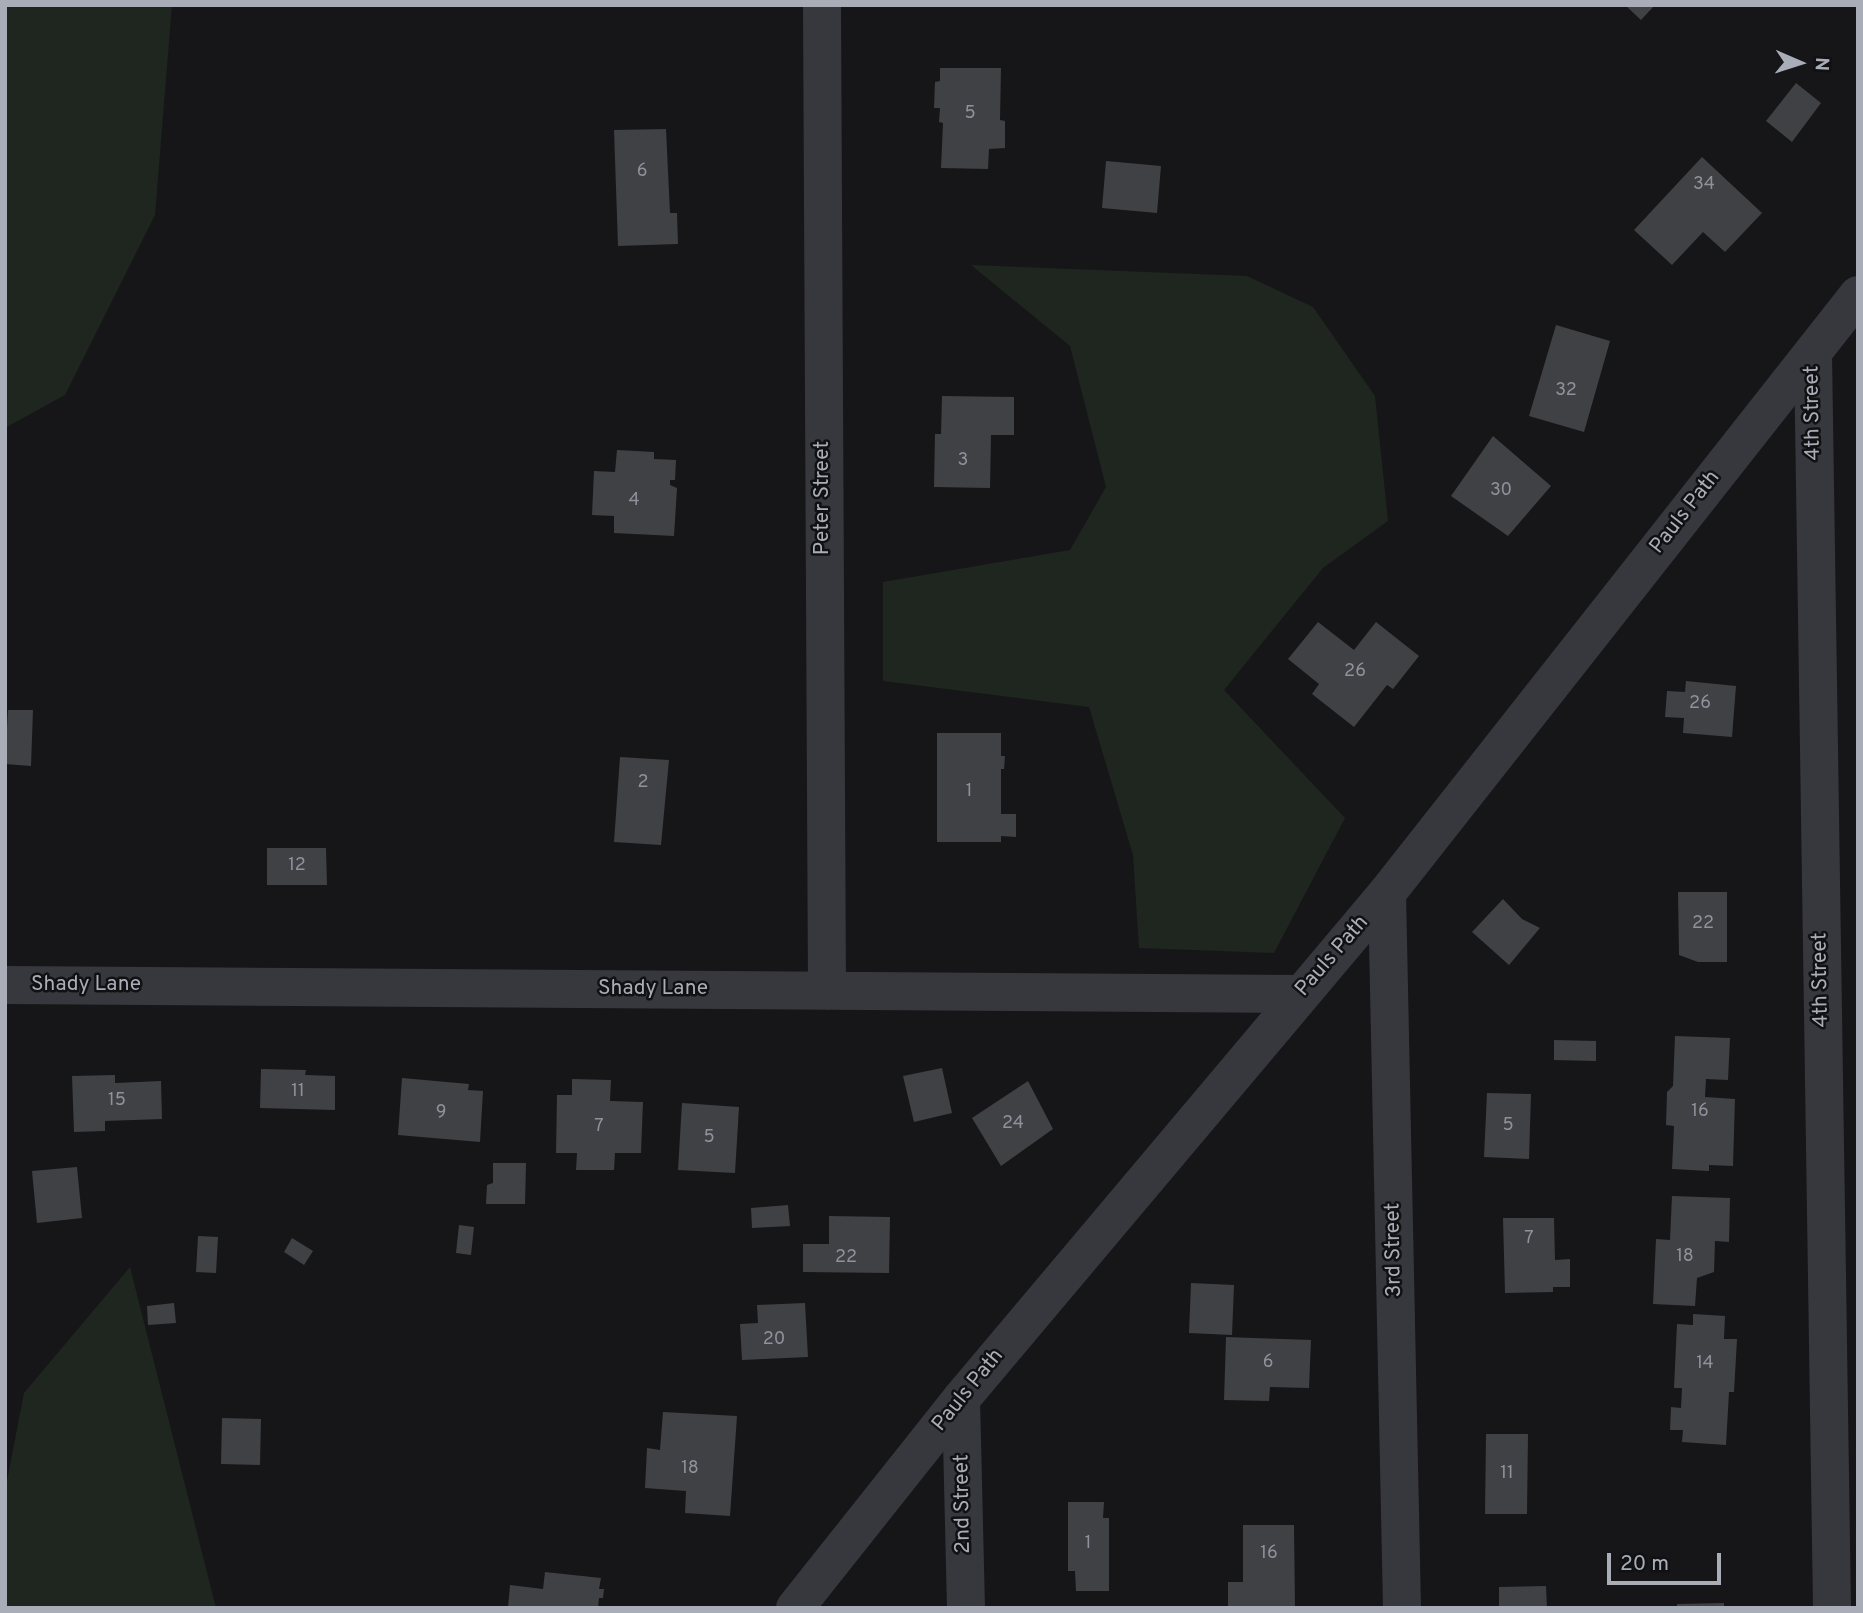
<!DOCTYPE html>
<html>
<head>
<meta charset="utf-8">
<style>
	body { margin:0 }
	#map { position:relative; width:1863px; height:1613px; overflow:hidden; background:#161618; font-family:Overpass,sans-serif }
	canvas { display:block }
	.frame { position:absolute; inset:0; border:7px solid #a8adb8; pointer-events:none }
	.north { position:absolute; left:1765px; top:28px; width:70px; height:70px; -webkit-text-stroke:5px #111113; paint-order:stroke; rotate:93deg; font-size:19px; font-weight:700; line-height:28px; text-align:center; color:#a8adb8 }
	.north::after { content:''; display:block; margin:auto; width:24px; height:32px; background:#a8adb8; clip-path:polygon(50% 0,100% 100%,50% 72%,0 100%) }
	.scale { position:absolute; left:1607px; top:1553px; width:114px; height:32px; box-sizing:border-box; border:4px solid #a8adb8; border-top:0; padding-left:9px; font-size:21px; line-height:24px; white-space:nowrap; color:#a8adb8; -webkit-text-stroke:5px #111113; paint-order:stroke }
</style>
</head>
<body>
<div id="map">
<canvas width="1863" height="1613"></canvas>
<div class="frame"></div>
<div class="north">N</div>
<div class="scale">20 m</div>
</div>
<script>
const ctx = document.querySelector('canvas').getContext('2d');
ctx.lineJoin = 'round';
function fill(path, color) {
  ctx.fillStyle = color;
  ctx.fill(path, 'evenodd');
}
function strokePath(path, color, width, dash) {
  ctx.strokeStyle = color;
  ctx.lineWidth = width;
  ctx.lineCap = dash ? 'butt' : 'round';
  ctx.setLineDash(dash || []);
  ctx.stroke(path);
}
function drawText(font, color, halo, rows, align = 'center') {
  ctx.font = font + ' Overpass,sans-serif';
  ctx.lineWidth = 5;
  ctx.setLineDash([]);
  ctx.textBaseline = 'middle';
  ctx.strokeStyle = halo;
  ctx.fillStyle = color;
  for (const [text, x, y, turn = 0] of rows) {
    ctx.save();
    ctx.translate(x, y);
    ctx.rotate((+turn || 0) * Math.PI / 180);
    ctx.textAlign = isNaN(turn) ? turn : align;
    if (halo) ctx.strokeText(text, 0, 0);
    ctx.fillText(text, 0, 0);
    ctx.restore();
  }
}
const green = new Path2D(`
	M5 5H172L155 215 65 395 5 428Z
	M971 265 1247 276 1313 307 1375 396 1388 521 1323 568 1224 690 1345 818 1274 953 1139 948 1133 855 1089 707 883 681V582L1070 550 1106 487 1070 346Z
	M130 1267 216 1608H5V1491L24 1393Z`);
const building = new Path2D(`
	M1625 5H1655L1641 20Z
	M940 68H1001L1000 120 1005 121V148L989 149 988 169 941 168 943 123 939 122 940 108H934L935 82 940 81Z
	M1796 83 1821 103 1792 142 1766 121Z
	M666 129 670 213H677L678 244 618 246 614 130Z
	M1702 157 1762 213 1725 252 1703 232 1672 265 1634 230Z
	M1106 161 1161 166 1157 213 1102 208Z
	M1556 325 1610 341 1584 432 1529 416Z
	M942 396 1014 397V435H991L990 488 934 487 935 434H941Z
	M1493 436 1551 486 1508 536 1451 496Z
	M617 450 654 452V459L676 460 675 480H670V485L677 488 674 536 614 533V516L592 515 594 471 615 472Z
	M1318 622 1354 650 1376 622 1419 656 1393 689 1387 685 1354 727 1312 694 1319 684 1288 659Z
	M1686 681 1736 686 1732 737 1683 733 1684 718 1665 717 1667 691 1685 692Z
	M8 710H33L31 766 5 764Z
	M937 733H1001V756H1005L1004 769H1001V814H1016V837L1001 836V842H937Z
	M620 757 669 760 661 845 614 842Z
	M267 848H326L327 885H267Z
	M1678 892H1727V962H1698L1679 955Z
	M1503 899 1522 919 1540 928 1509 965 1472 932Z
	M1675 1036 1730 1038 1728 1080 1706 1079 1705 1097 1735 1099 1733 1166 1709 1165V1171L1672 1169 1674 1126 1666 1125 1667 1092 1673 1086Z
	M1554 1040 1596 1041V1061L1554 1060Z
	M942 1068 952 1113 914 1122 903 1076Z
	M261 1069 306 1070 305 1075 335 1076V1110L260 1108Z
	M115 1075V1083L161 1081 162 1119 105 1121V1131L74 1132 72 1076Z
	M402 1078 469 1084 468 1090 483 1091 480 1142 398 1135Z
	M572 1079 611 1080 610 1101 643 1102 641 1153H615L614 1170H576L577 1153H556L557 1095H572Z
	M1028 1081 1053 1129 1001 1166 972 1118Z
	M1487 1093 1531 1094 1529 1159 1484 1157Z
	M682 1103 739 1107 735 1173 678 1170Z
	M493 1163H526L525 1204H486L487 1185 493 1183Z
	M77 1167 82 1218 37 1223 32 1171Z
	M1672 1196 1730 1198 1729 1242 1715 1241 1714 1272 1697 1278 1695 1306 1653 1304 1656 1239 1670 1240Z
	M788 1205 790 1226 752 1228 751 1208Z
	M829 1216 890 1217 889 1273 803 1272V1244H829Z
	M1503 1218H1554L1555 1260 1570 1259V1287H1553V1292L1505 1293Z
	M459 1225 474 1227 471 1255 456 1253Z
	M198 1236 218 1237 216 1273 196 1272Z
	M292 1238 313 1251 304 1265 284 1252Z
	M1191 1283 1234 1285 1232 1335 1189 1333Z
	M174 1303 176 1323 148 1325 147 1306Z
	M805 1303 808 1357 742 1360 740 1324 758 1323 757 1305Z
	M1693 1314 1725 1316 1724 1339H1737L1734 1392H1729L1726 1445 1682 1442 1683 1430H1670L1671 1407 1681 1408 1682 1388H1674L1677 1324 1693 1325Z
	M1226 1337 1311 1340 1309 1388 1270 1387 1269 1401 1224 1400Z
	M663 1412 737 1416 730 1516 685 1513 686 1491 645 1488 647 1448 660 1450Z
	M222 1418 261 1419 260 1465 221 1464Z
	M1486 1434H1528L1527 1514H1485Z
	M1068 1502H1104L1103 1518H1109V1591H1076L1075 1571H1068Z
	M1243 1525H1294L1295 1608H1228V1582H1243Z
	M545 1572 601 1578 599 1589H604L603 1598H599L598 1608H508L510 1585 543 1589Z
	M1546 1586 1547 1608H1499V1587Z
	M1724 1603V1608H1677V1604Z`);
const minor = new Path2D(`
	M822 5 827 991
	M1813 353 1832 1608
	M1387 893 1402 1608
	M5 985 1300 994
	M961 1399 966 1608`);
const tertiary = new Path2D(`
	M795 1608 961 1399 1387 893 1858 295`);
const numberNames = [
	["5",970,114],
	["6",642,172],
	["34",1704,185],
	["32",1566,391],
	["3",963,461],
	["30",1501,491],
	["4",634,501],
	["26",1355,672],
	["26",1700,704],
	["2",643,783],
	["1",969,792],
	["12",297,866],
	["22",1703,924],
	["11",298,1092],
	["15",117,1101],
	["16",1700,1112],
	["9",441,1113],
	["24",1013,1124],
	["5",1508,1126],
	["7",599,1127],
	["5",709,1138],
	["7",1529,1239],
	["18",1685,1257],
	["22",846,1258],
	["20",774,1340],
	["6",1268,1363],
	["14",1705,1364],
	["18",690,1469],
	["11",1507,1474],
	["1",1088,1544],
	["16",1269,1554]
];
const streetNames = [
	["4th Street",1814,413,-91],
	["Peter Street",824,498,-90],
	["Pauls Path",1686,513,-52],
	["Pauls Path",1333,957,-49],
	["4th Street",1822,980,-91],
	["Shady Lane",86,986],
	["Shady Lane",653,990],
	["3rd Street",1395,1250,-91],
	["Pauls Path",969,1391,-51],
	["2nd Street",964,1504,-91]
];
fill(green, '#1e261f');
fill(building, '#404145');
strokePath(minor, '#37383d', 38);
strokePath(tertiary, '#37383d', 38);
drawText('18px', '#8e929b', null, numberNames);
drawText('21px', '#a8adb8', '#111113', streetNames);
</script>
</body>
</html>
